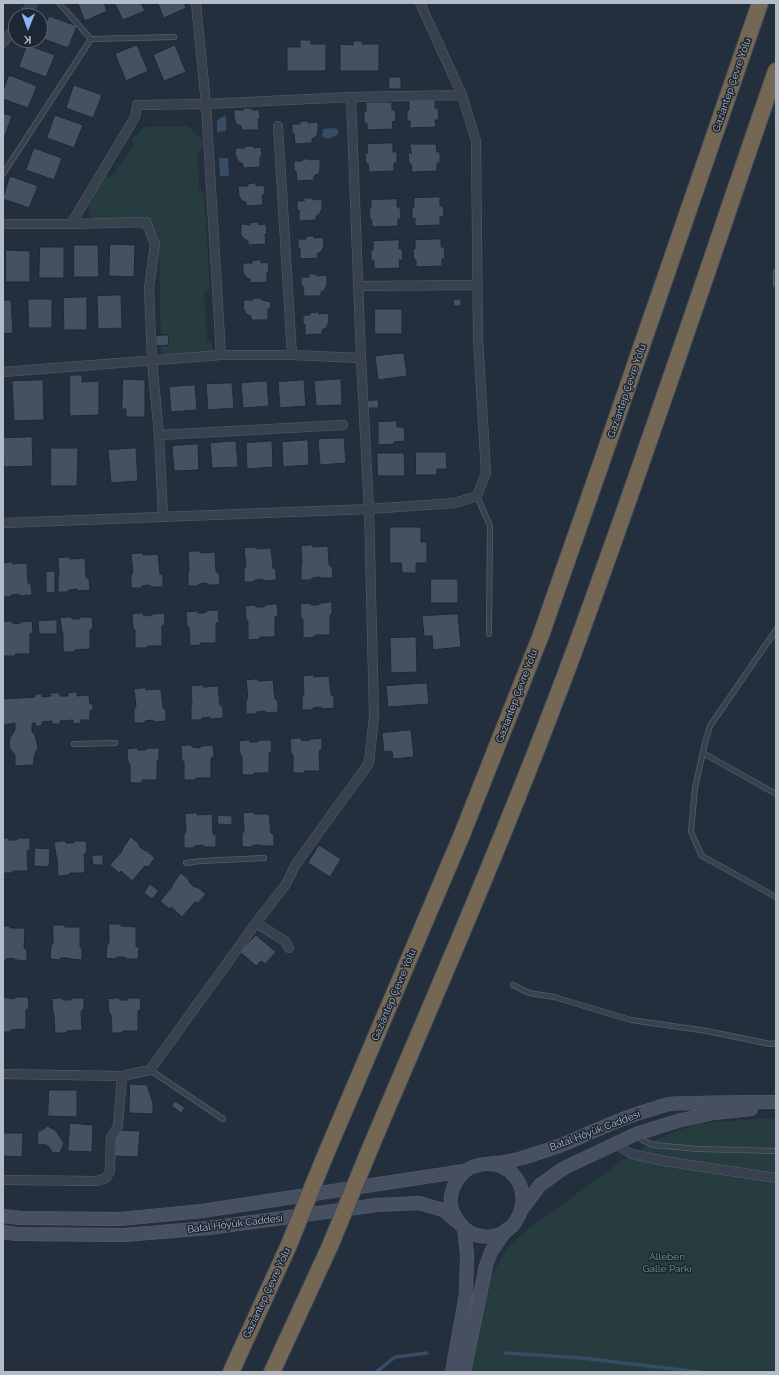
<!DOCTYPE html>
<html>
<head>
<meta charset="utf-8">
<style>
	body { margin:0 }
	#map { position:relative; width:779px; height:1375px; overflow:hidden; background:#242f3e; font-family:Raleway,sans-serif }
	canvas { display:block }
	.frame { position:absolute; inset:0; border:4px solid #b4bcc9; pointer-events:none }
	.north { position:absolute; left:8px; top:8px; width:40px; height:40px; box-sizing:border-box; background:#1d2633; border:1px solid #59626f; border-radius:50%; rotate:181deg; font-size:11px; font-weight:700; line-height:16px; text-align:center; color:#b4bcc9 }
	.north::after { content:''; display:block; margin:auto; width:14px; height:18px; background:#8ab4f8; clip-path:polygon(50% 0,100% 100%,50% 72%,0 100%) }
</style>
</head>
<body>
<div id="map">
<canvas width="779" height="1375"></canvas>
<div class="frame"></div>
<div class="north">K</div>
</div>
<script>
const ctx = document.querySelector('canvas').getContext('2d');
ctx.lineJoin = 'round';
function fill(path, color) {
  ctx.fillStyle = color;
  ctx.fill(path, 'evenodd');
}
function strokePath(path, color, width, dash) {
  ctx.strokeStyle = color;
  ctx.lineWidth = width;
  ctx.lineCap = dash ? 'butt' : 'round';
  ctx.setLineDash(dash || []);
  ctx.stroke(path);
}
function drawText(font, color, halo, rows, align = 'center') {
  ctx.font = font + ' Raleway,sans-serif';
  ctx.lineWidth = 3;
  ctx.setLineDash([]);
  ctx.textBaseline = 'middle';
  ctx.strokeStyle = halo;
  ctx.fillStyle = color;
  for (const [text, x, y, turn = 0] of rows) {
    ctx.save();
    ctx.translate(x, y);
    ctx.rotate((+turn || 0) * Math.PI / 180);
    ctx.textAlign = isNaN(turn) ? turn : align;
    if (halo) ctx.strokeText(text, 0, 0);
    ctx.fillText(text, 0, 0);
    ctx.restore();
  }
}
const green = new Path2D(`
	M187 126 202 139V148L198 152 199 188 204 193 210 288 204 293 207 340 212 342 213 355 161 357 159 234 155 231 90 222 89 204 104 177H111L134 146 132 139 144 127Z
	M776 1118V1372H469L488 1283 506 1249 520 1235 623 1160 655 1140 697 1123Z`);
const water = new Path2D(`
	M226 116V131L217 132V121L220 118Z
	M334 128 338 130V134C333 138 327 140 322 136L323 129Z
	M219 158H228L229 176H220Z`);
const stream = new Path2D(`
	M505 1353 582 1358 699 1372
	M376 1372 395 1357 427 1353`);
const building = new Path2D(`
	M78 3H104L107 11 85 21Z
	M115 3H141L145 11 123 20Z
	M158 3H184L186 8 164 18Z
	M49 16 77 26 68 48 41 38Z
	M300 40H311V44H326V71H287V47H300Z
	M353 41H362V44H379V71H340V44L353 45Z
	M27 45 55 55 46 77 19 67Z
	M137 45 148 71 126 81 115 54Z
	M175 45 186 72 164 81 153 55Z
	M9 75 37 86 28 108 3 99V92Z
	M389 77H401V89H389Z
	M74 85 102 95 93 118 66 108Z
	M435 100V108H438L439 120H435L436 127 410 128V121H407V110H409V101Z
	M366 102H392V110H395L396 121 392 122 393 129 367 130V123H364V111H366Z
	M243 108H252V110H259L260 119H258L259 130H242L241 126 236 124 234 117V110H244Z
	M3 113 12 116 4 138H3Z
	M55 115 83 125 74 148 47 138Z
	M308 121V123L318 122V129L317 136 312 139V143L295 144 294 133 292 134V124H300V122Z
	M393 143V152H397V163H394V171L369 172 368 164H366L365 153H368L367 144Z
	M410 144H436L437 152H440V163H437V171L412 172 411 164H409L408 153H411Z
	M245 146H253L254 148 261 147 262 157H260V167L243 168V164L238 161 235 154 236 148H245Z
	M34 148 62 158 54 180 26 170Z
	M302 159H310V160L320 159V170L319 173 314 176V180L297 181 296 171H294V161H302Z
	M10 176 38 186 29 208 3 199Z
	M256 183V186L264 185 265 195H262L263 205 246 206V202L242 201 239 196 238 186H248V184Z
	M440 197V206H443L444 217H440V225L415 226V218L412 219V207H414V198Z
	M304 198H313V200L322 199V209L319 215 316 216V220L299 221V210H297V201H304Z
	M397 199V207H400L401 219H398V226L372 227V220H370L369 209 371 208V200Z
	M258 222 259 225 266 224 267 234H265L266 244 248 245V241L243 238 241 235V224L250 225V223Z
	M314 236V238L323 237 324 244 322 251 317 254 318 258 300 259V248L298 249V239H306L305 237Z
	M441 239V247H444L445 259H442V266L416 267V260H414L413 249H415V240Z
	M399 240V249H402L403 260H399L400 268 374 269V261H371V250H373V241Z
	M110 244 135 245 134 277 109 276Z
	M74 245H98L99 277H74Z
	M40 247H64V278H39Z
	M6 250 30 251V282H6Z
	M261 260V263L268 262 269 272H267V282L250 283V279L247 278 243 273V263H252V261Z
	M309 274H317V276L327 275V285L324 291 321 292V296H304L303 286H301V277H309Z
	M121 295 122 328 98 329 97 296Z
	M87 297V330H64L63 298Z
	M253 298H261L262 300 271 302 270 309H268V320H251V316L246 314 243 307 244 300H253Z
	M28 299H52V328H29Z
	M454 299H461V306H454Z
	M3 300H11L13 333 3 334Z
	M375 309H402V334H375Z
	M319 312V314L328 313 329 320 327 327 322 330V334L305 335V324L303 325V315H310V313Z
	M168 335 169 345 156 346V336Z
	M404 353 407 376 378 380 375 356Z
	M70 375H82V382L99 381V415L70 416Z
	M123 379 145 380V417H126V409H122Z
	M341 379 342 405 316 406 314 381Z
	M43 380 44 420 14 421 12 381Z
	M304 380 306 406 280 408 278 382Z
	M267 381 269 406 243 408 241 383Z
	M232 383 234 408 208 410 206 384Z
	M195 385 197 410 171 412 169 387Z
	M378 400 379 408H367V401Z
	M397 421V427H404L405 441 394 442V444L378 445V422Z
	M32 437 33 466 4 467 3 438Z
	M344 438 346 463 320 465 318 439Z
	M308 440 309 465 283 467 282 442Z
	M236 441 238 467 212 468 210 443Z
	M272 441 273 467 247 469 246 443Z
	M198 444 199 470 174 471 172 446Z
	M51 448H78L77 486H51Z
	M136 448 138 481 111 483 108 450Z
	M416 452H446L447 469H437V475H416Z
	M377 453H404L405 476H378Z
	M390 527H421V542H427V563H416V573H402L401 563H390Z
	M313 545V547L328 546 329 565 332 567 333 578H322L319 577 312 578 311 580H301V566L302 564 301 546Z
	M256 547V549L271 548 273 568 276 569V580L265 581 262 579 255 580 254 582H244V569L246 566 244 548Z
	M200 551V553L215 552 216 572 219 573 220 585H209L206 583 199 584 198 586H188V573L189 570 188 552Z
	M143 553V555L158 554 160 574 163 575V587H152L149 585 142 586V588H131V575L133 572 131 554Z
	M70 557V559L85 558 86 577 89 579 90 590 79 591 76 589 69 590 68 592H58V578L59 576 58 558Z
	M12 562V564L27 563 28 583 31 584 32 595 21 596 18 594 11 595 10 597H3V563Z
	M55 571V593L46 592V572Z
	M431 579H458V603H431Z
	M332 602V614L330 615V635H315V637L303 638V620L301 617 300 604 310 603 311 605H318L321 603Z
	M277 604 278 616 275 617V637H260V639L248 640V622L246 619 245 606 255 605 256 607H263L266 605Z
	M218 610 219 622 216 623V643H201V645L190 646 189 628 187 625 186 612 197 611 198 613H205L207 611Z
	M142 613 143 615 150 616 153 614 164 613 165 624 162 626V646H147V648H135V630L133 628 132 614Z
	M458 614 461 647 433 650 432 636H424L422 616Z
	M71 617 72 619H79L81 617H92L93 628 90 630V649L75 650V652H63V634L62 631 60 618Z
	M57 620V634H39L38 621Z
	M11 621 12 623 19 624 21 622 32 621 33 632 30 634V654H15V656H3V622Z
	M416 637 417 672 391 673 390 638Z
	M314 675V677L329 676 331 695 334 697V708L323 709 321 707 313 708V710H302V697L304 694 303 676Z
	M258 679V681L273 680 275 699 278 701V712L267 713 264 711 257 712V714H246V700L248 698 246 680Z
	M427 683 429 704 388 707 386 686Z
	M203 685V687L218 686 220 705 223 707V718L212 719 209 717 202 718 201 720H191V707L192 704 191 686Z
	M146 688V690L161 689 163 708 166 710V721L155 722 152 720 145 721 144 723H134V709L136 707 134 689Z
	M77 692V696L89 695 90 704H93V710L90 711V720H81V723L73 724V720L60 721V724H52V721L42 722V726H35L36 723H32V732L35 735 38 747 34 757V765L15 766V755L10 749 9 743 10 738 15 730V723L4 725 3 724V699L35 697V694H42V697L51 696 50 693H60V696H68V693Z
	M411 730 414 757 393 759 392 751 384 752 382 733Z
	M300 738 301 740 308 741 311 739 322 738V749L319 751 320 771H305V773H293V755L291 753 290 739Z
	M249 740 250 742H257L260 740H271L272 751 269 753V773H254V775H242V757L240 754 239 741Z
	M191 745 192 747 199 748 202 746 213 745 214 757 211 758V778H196V780H184V762L182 760 181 746Z
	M137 748 138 750H145L148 748H159V759L157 761V780H142V783H130V765L128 762 127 749Z
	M254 812V814H269L271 833 274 835V846H263L260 845H253L252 847H242V834L244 831 243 813Z
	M197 813V815L212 814 213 834 216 835V847H205L202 845 195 846 194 848H184V834L186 832 185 814Z
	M218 815 232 816V825L218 824Z
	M131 837 139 844V846L144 850 147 851 155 858 148 867 145 866 132 881 121 871 119 873 110 865 122 851 123 848Z
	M8 838 9 840H16L19 838H30V849L27 851 28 871H13V873H3V839Z
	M65 841 66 843H73L75 841H86L87 852 84 854 85 873H70L69 875 58 876 57 858 56 855 54 842Z
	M319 845 341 859 330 877 308 863Z
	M35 848 50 849 49 867 34 866Z
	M92 855H103V865H93Z
	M181 873 189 880V882L194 887H197L206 894 198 903 195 902 182 917 171 907 169 909 160 901 172 887 173 884Z
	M150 884 159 891 152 899 144 893Z
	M109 924H121V926L136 927V946L139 948 138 959H127L124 957H117L116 959 106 958 107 945 109 942Z
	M53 925H65V927H80V947L82 949V960L71 959 68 958H61L60 960 50 959 51 946 53 943Z
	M3 926H10V928H25L24 948 27 950V961L16 960 13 958 6 959 5 961 3 960Z
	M256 935 276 952 265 964 261 961 256 966 240 952Z
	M3 997 14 999 17 997H28L29 1008 26 1010V1029L11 1030V1032H3Z
	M62 998 63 1000H70L73 998H84V1009L81 1011 82 1030 67 1031V1033H55L54 1015 53 1012 52 999Z
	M119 998 120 1000H127L129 998H140L141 1009 138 1011V1031H123V1033H112L111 1015 109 1012 108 999Z
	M130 1084 147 1085 153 1103V1114L129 1113Z
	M49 1090H77V1117L48 1116Z
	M175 1101 185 1108 181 1113 172 1106Z
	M70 1123 93 1125 92 1152 68 1151Z
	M48 1126 56 1131 64 1143 60 1153H52L50 1148 46 1145 37 1144 38 1131 42 1130Z
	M116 1130 140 1131 138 1157 115 1156Z
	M3 1133H23L22 1157 3 1156Z`);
const lane = new Path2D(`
	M59 3 91 39 174 37
	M3 174 91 39
	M776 272V284
	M477 496 490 526 489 634
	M776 630 710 726 705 743 695 788 691 832 702 856 776 897
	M74 744 115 743
	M703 753 776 794
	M186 863 200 861 264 858
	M513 985 529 993 554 997 631 1020 707 1031 770 1044 776 1043
	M150 1070 223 1119
	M637 1135 642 1140 653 1145 699 1149 776 1151`);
const street = new Path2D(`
	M196 3 206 104 221 355
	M23 16 33 3
	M3 43 16 26
	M278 126 292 355
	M3 224H71L135 117 137 105 206 104 351 97 462 95
	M71 224 146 222 155 244 149 288 152 361 159 435 163 517
	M358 286 477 285
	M3 372 221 355H292L361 358
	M159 435 343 425
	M3 523 369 509 455 503 477 496 486 473 478 338 476 141 462 95 420 3
	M256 923 285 941 289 948
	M3 1074 122 1076 150 1070 256 923 286 884 296 864 369 763 374 716 369 509 361 358 351 97
	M614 1144 632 1154 664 1161 776 1178
	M3 1180 97 1181 106 1178 110 1171 111 1138 118 1126 122 1076`);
const secondary = new Path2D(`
	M486 1164C490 1164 495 1164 498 1165 540 1179 524 1244 480 1236 469 1234 460 1226 455 1216 446 1202 452 1183 464 1172 473 1164 486 1164 498 1163 506 1162 514 1160 522 1158 538 1153 555 1148 571 1141 597 1130 621 1118 649 1110 656 1108 663 1105 670 1104 679 1103 688 1103 697 1103 723 1102 750 1102 776 1102
	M522 1209 540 1185 564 1168 636 1134 681 1120 714 1113 751 1109
	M3 1216 21 1218 120 1219 202 1211 464 1171
	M3 1232 16 1234 124 1235 209 1228 377 1205 419 1203 443 1210 456 1221
	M452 1372 466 1294 467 1254 464 1228
	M464 1372 486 1266 491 1252 506 1230`);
const highway = new Path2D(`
	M369 1151C440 984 513 817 576 646 646 456 710 262 776 71
	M325 1156 461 837 541 635 603 458 760 3
	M231 1372 288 1247
	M272 1372 330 1246`);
const highwayBridge = new Path2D(`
	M330 1246 369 1151
	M288 1247 325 1156`);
const streetNames = [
	["Gaziantep Çevre Yolu",732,85,-71],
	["Gaziantep Çevre Yolu",627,391,-71],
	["Gaziantep Çevre Yolu",517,696,-69],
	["Gaziantep Çevre Yolu",394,995,-67],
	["Batal Höyük Caddesi",595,1131,-21],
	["Batal Höyük Caddesi",235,1224,-7],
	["Gaziantep Çevre Yolu",267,1293,-65]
];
const parkNames = [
	["Alleben",667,1257],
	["Galle Parkı",667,1269]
];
fill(green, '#263c3f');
fill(water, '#394c67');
strokePath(stream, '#394c67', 3.5);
fill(building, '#455162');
strokePath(building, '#1f2835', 1);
strokePath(lane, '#565f6c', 6);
strokePath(street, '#565f6c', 10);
strokePath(secondary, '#565f6c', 14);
strokePath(highway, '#434c59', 18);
strokePath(lane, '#38414e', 4.5);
strokePath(street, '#38414e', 9);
strokePath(secondary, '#465061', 13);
strokePath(highway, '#746855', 16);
strokePath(highwayBridge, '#434c59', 18, []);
strokePath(highwayBridge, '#746855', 16);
drawText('10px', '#b4bcc9', '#1d2633', streetNames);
drawText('10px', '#6b9a76', '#1d2633', parkNames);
</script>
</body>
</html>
